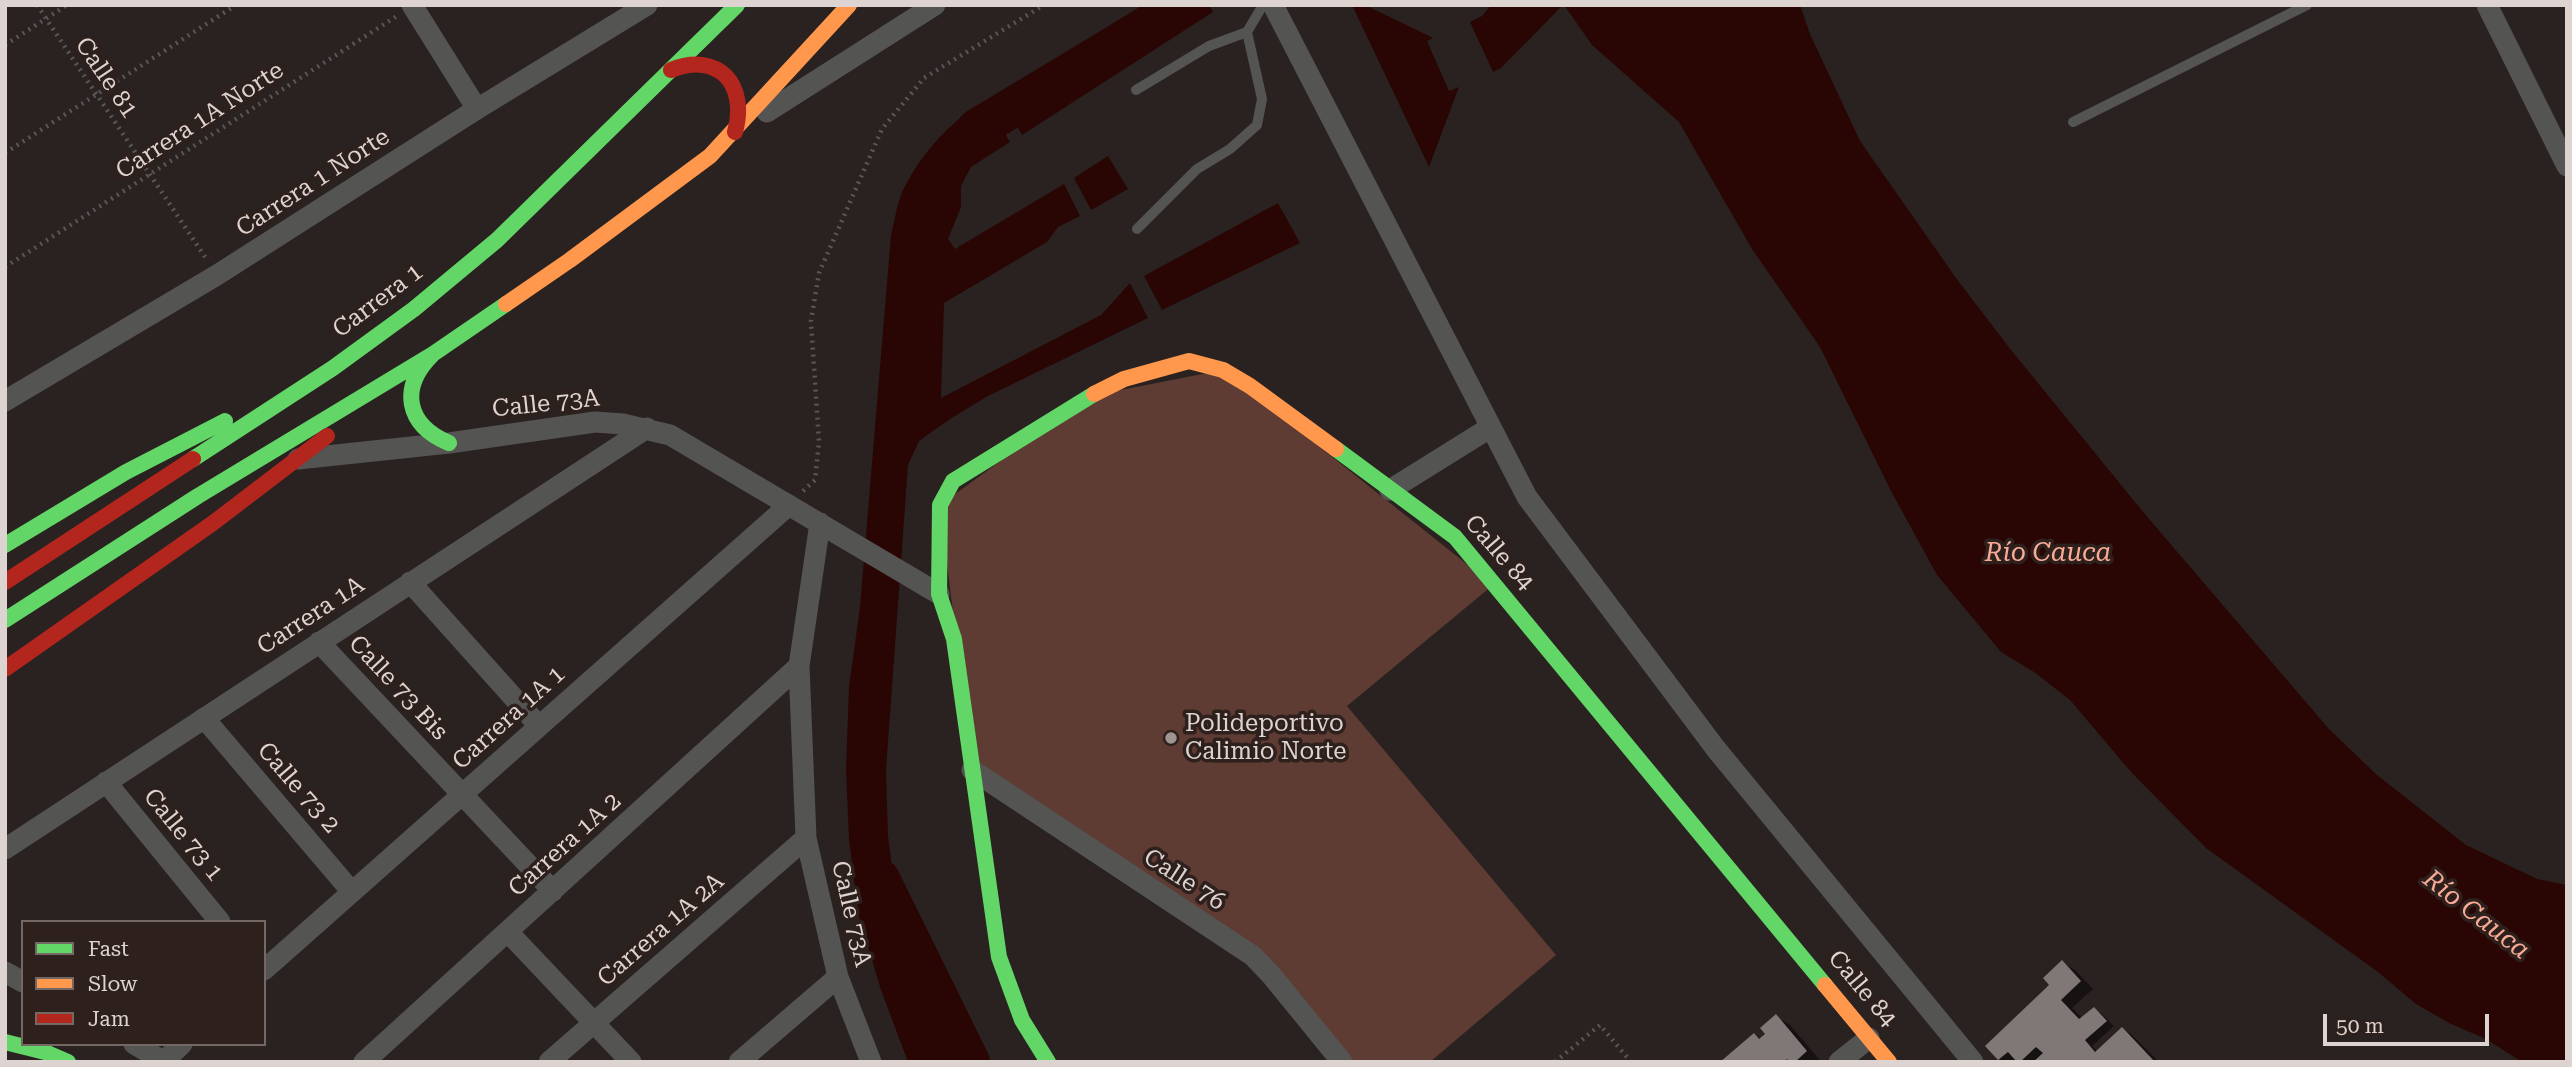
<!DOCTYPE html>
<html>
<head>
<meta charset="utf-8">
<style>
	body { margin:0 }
	#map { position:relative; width:2572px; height:1067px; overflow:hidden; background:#2a2220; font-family:"Roboto Serif",serif }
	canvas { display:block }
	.frame { position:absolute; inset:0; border:7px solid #ddd3d0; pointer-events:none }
	.legend { position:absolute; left:21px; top:920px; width:245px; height:126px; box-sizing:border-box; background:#2e201c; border:2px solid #746864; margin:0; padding:9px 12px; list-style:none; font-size:21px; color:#ddd3d0 }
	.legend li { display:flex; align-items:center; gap:14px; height:35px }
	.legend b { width:35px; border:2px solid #746864 }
	.scale { position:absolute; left:2323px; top:1014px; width:166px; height:32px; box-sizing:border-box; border:4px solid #ddd3d0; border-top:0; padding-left:9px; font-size:21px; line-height:24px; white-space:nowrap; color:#ddd3d0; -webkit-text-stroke:5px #2e201c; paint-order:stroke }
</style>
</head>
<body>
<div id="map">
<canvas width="2572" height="1067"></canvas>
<div class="frame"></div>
<ul class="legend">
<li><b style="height:9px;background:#63d668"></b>Fast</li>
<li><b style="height:9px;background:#ff974d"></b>Slow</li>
<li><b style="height:9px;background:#b3261e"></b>Jam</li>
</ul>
<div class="scale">50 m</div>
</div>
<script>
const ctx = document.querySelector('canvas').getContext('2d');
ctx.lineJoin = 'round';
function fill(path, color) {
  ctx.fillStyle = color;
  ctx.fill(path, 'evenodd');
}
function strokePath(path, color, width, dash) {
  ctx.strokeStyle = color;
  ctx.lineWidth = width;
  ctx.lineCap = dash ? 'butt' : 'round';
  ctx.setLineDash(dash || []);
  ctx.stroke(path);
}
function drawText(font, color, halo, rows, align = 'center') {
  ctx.font = font + ' "Roboto Serif",serif';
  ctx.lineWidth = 7;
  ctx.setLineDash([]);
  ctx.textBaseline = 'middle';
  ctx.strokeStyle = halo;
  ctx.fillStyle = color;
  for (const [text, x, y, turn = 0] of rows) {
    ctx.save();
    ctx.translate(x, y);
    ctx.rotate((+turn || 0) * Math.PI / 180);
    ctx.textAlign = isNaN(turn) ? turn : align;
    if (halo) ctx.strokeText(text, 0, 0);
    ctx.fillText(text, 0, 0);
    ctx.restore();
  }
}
const green = new Path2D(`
	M1223 370 1493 585 1347 706 1556 955 1430 1062H1342L1272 976 972 770 940 505 1090 396Z`);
const water = new Path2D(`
	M1143 5H1209L1213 12 1022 135 998 93Z
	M1352 5H1365L1433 38 1427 41 1449 91 1459 87 1429 167Z
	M1491 5H1563L1501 68 1493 72 1470 22 1482 16Z
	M1564 5H1800L1810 34 1860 141 1956 278 2011 350 2144 513 2329 729 2377 775 2466 845 2537 879 2567 885V1062H2522L2486 1039 2449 1023 2416 1004 2378 972 2206 848 2131 772 2070 700 2034 672 2001 652 1937 575 1891 491 1820 347 1752 249 1679 122 1592 45Z
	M985 101 1010 142 971 167 961 186V207L948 239 955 249 1064 184 1080 216 1058 227 1047 242 944 303 941 398 1101 315 1130 283 1148 318 988 396 950 419 919 441 908 465 886 770 888 836 897 905 918 978 950 1062H908L881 990 858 913 849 839 846 770 849 687 860 607 891 235C895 220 897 202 904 188 923 151 950 122 985 101Z
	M1108 156 1128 189 1091 210 1074 178Z
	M1278 203 1300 243 1162 310 1144 276Z`);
const shadow = new Path2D(`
	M2063 963 2075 970 2093 989 2072 1008 2083 1019 2094 1009 2102 1014 2114 1026 2092 1046 2098 1052 2122 1029 2131 1034 2159 1062H2005L1999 1059 2052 985Z
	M1776 1017 1789 1024 1819 1059 1816 1062H1723L1754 1035 1761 1040 1767 1034Z`);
const river = new Path2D(`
	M954 152 978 128 1055 82
	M880 879 970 1062`);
const building = new Path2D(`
	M2062 960 2081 981 2061 1000 2079 1019 2094 1007 2107 1021 2085 1040 2095 1052 2122 1027 2155 1062H2033L2043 1053 2036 1047 2020 1062H2017L2008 1052 1998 1060 1985 1046 2049 985 2043 978Z
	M1776 1014 1807 1051 1795 1062H1789L1787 1059 1783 1062H1720L1754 1033 1759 1039 1765 1034 1760 1028Z`);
const path = new Path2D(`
	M37 5 207 260
	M5 45 67 5
	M5 153 236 5
	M5 267 397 16
	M803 491 815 480 819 442 811 321 819 273 882 129 924 78 1044 5
	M1555 1062 1600 1025 1631 1062`);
const lane = new Path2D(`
	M1247 32 1263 5
	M1136 90 1209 46 1247 32 1262 99 1257 125 1230 149 1197 169 1137 229
	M2073 122 2307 5`);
const street = new Path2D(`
	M412 5 477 109
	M1273 5 1527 497 1716 749 1973 1062
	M2487 5 2567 166
	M767 112 935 5
	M5 401 217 275 477 109 647 5
	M298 459 449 443 595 422 623 424 670 435 939 594
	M1390 490 1491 427
	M820 523 799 666 806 838 838 977 871 1062
	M410 582 539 726
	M319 642 553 891
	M204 718 352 892
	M972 770 1253 956 1272 976 1342 1062
	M106 782 220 922
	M5 849 647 428
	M508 932 631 1062
	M264 970 789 505
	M5 972 23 982
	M134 1044 165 1062
	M164 1061 182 1044
	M364 1062 799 666
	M549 1062 806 838
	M739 1062 838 977
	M1839 1062 1869 1038`);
const fast = new Path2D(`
	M432 355C399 388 406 425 449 443
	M1336 449 1455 537 1825 985
	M193 459 333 368 414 309 497 240 737 5
	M5 545 126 472 225 421
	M5 620 198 496 433 354 506 304
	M5 1042 45 1052 68 1062
	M1048 1062 1022 1020 999 957 954 639 939 594 940 505 953 481 1094 394`);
const slow = new Path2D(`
	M506 304 570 260 710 156 849 5
	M1094 394 1124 379 1189 361 1223 370 1250 386 1336 449
	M1825 985 1889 1062`);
const jam = new Path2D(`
	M671 70C719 51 748 85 735 132
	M5 582 193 459
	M5 669 213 523 327 436`);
const markers = [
	[1171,738,7,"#9e9592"]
];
const streetNames = [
	["Calle 81",106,78,56],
	["Carrera 1A Norte",200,121,-33],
	["Carrera 1 Norte",313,183,-33],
	["Carrera 1",378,301,-37],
	["Calle 73A",546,404,-6],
	["Calle 84",1499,553,49],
	["Carrera 1A",311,616,-33],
	["Calle 73 Bis",398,688,47],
	["Carrera 1A 1",509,718,-42],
	["Calle 73 2",298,788,49],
	["Calle 73 1",183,835,51],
	["Carrera 1A 2",565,845,-42],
	["Calle 76",1184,880,33],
	["Calle 73A",851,914,77],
	["Carrera 1A 2A",661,930,-41],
	["Calle 84",1862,989,50]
];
const poiNames = [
	["Polideportivo",1185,724],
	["Calimio Norte",1185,752]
];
const waterNames = [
	["Río Cauca",2048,553],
	["Río Cauca",2476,915,38]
];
fill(green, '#5f3c33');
fill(water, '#290603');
fill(shadow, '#0007');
strokePath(river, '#290603', 40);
fill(building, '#7f7876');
strokePath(path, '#595756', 4.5, [2, 5]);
strokePath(lane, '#545453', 10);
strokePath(street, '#545453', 21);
strokePath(fast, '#63d668', 16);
strokePath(slow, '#ff974d', 16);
strokePath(jam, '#b3261e', 16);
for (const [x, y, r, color] of markers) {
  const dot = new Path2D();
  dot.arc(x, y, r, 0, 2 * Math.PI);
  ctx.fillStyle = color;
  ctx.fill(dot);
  strokePath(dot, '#2e201c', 2.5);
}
drawText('24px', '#ddd3d0', '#2e201c', streetNames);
drawText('24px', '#ddd3d0', '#2e201c', poiNames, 'left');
drawText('italic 26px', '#f9aa96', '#2e201c', waterNames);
</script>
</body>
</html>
